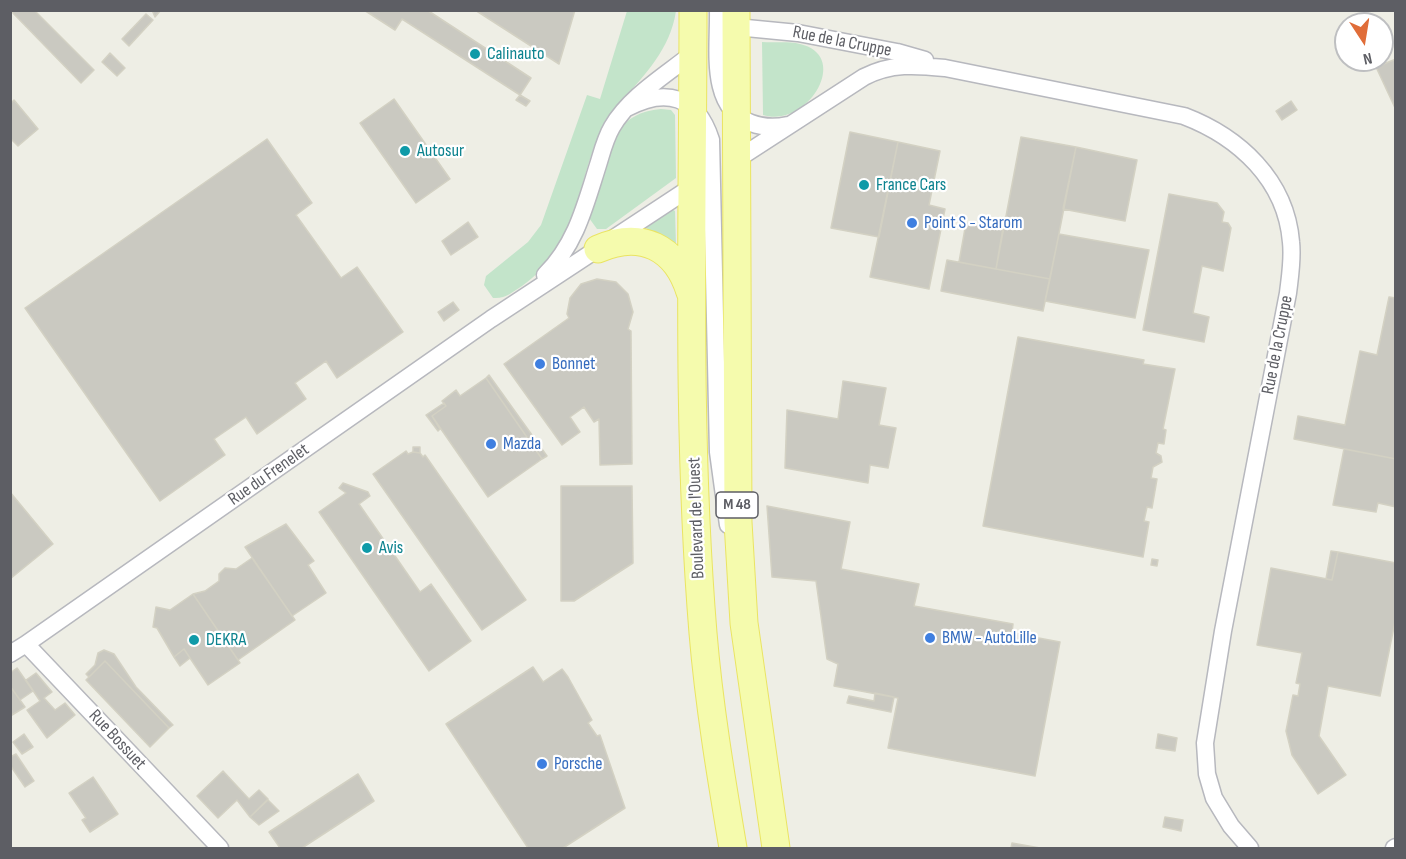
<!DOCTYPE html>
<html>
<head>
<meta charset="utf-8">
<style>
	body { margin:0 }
	#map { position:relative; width:1406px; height:859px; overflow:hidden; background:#eeeee5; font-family:"Sofia Sans Condensed",sans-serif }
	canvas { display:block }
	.frame { position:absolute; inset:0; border:12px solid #5d5e64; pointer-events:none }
	.north { position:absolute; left:1334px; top:12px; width:60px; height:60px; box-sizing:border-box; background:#fff; border:2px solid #bebfc1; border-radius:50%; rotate:168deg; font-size:16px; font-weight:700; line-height:24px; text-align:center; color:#5d5e64 }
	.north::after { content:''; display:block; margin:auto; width:21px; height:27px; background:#e06d39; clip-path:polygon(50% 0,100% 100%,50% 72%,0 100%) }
</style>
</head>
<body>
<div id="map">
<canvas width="1406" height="859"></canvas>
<div class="frame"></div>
<div class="north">N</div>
</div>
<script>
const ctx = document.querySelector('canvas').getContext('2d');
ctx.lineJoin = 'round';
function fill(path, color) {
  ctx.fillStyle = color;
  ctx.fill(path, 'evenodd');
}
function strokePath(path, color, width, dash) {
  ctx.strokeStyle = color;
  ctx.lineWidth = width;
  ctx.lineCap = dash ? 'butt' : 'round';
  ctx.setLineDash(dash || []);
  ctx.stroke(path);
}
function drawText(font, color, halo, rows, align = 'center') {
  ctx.font = font + ' "Sofia Sans Condensed",sans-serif';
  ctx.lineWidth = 4.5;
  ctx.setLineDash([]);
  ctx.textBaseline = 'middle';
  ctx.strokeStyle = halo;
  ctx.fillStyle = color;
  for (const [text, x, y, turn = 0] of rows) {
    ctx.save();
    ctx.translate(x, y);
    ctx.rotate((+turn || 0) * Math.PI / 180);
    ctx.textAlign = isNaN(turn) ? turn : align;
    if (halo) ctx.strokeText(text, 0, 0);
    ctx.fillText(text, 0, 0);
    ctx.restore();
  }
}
const green = new Path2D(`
	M627 11H676C670 50 645 74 620 103 614 110 606 117 603 125 576 183 579 246 522 286 512 292 506 299 493 298L484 285 486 276 528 242 541 225 587 95 600 99Z
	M762 42C774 43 789 41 800 44 852 56 807 129 763 115Z
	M661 109 671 110 675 115 676 178 606 229H597L589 218 615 135C627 118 640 111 661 109Z
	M670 208 675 211 676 245 646 228Z`);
const building = new Path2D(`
	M10 10H34L94 70 81 83Z
	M152 10H161L155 17Z
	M364 10H427L531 78 520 95 402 19 395 30Z
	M475 10H575L559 64Z
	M146 14 153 20 129 46 122 39Z
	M110 53 125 68 117 76 102 62Z
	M1396 59V110L1376 67Z
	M520 95 530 101 526 106 516 100Z
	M394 99 450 179 416 203 360 123Z
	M14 100 38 129 18 146 10 138V104Z
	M1291 101 1297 110 1282 120 1276 111Z
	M850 132 898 142 879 237 831 228Z
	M1021 137 1076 147 1050 279 996 269Z
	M267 139 312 203 296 215 341 278 357 267 403 332 337 378 326 361 295 383 306 399 257 434 246 417 214 439 225 455 160 501 25 308Z
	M898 142 940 151 929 205 945 209 929 289 870 277Z
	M1076 147 1137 160 1125 221 1063 209Z
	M1169 194 1217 203 1224 212 1222 222 1228 223 1231 228 1223 271 1202 266 1193 313 1209 317 1204 342 1143 330Z
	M468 222 478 237 451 255 442 241Z
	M966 223 1003 228 996 269 959 262Z
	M1059 234 1149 250 1135 318 1045 301Z
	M947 260 1050 279 1043 311 941 291Z
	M597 279 616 282 628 294 633 312 628 329 631 331 632 464 600 465 599 419 594 422 584 407 570 417 580 432 562 445 504 364 569 318 567 314 570 298 581 284Z
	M1389 297 1396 298V459L1294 439 1298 416 1345 425 1360 351 1377 355Z
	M453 302 459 310 444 321 438 312Z
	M1018 337 1144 360 1143 364 1175 369 1163 429 1166 430 1164 444 1158 443 1156 453 1161 456 1162 462 1153 467 1151 478 1157 479 1152 508 1147 507 1144 521 1149 522 1143 557 983 526Z
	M489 375 547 456 542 459 486 378Z
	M486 378 542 459 488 497 432 416 446 406 442 401 456 390 460 396Z
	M843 381 886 388 879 425 896 428 888 468 870 465 868 483 785 468 787 410 838 419Z
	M444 403 446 406 432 416 440 429 438 431 426 415Z
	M413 447H420V453L413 452Z
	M1344 449 1396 459V507L1378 503 1376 512 1333 505Z
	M406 451 408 454 413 452 420 453 423 457 425 455 526 600 482 630 373 474Z
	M343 483 368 492 370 496 359 504 420 592 431 584 471 641 429 671 319 512 346 493 339 488Z
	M561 486H632L633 563 574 601H561Z
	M10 492 53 544 10 579Z
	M767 506 850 522 841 569 919 584 914 606 1013 624 1012 633 1060 642 1035 776 888 748 898 698 834 686 838 664 827 659 816 581 772 577Z
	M286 524 314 561 308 565 326 593 292 616 245 547Z
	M1331 551 1338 552 1332 580 1326 579Z
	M1338 552 1396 563V617L1380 696 1328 686 1319 736 1346 775 1318 794 1292 755 1286 731 1293 695 1298 696 1300 684 1296 683 1302 653 1257 645 1271 568 1332 580Z
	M252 558 295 620 238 660 193 594 205 591 219 581V574L225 568 236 569Z
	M1152 559 1158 560 1157 566 1151 565Z
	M193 594 240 663 208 685 184 649 174 657 157 628 153 627 156 607 170 610Z
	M184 649 190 658 180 666 174 657Z
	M104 650 114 654 136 687 173 725 169 728 105 661 89 677 86 674 95 665 98 653Z
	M105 661 169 728 150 747 86 680Z
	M533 667 543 682 562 669 568 677 592 720 588 723 597 736 600 735 625 808 563 848H528L446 724Z
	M17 668 33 691 20 700 10 686V673Z
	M36 673 52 692 44 698 55 710 65 703 75 715 47 738 27 710 40 701 26 680Z
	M10 686 25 707 12 715 10 714Z
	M875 693 894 697 891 712 847 703 849 696 874 701Z
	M24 734 33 747 22 754 13 742Z
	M1158 734 1177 738 1175 751 1156 748Z
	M16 754 34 781 25 787 10 765V757Z
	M223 771 249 799 259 790 268 799 250 817 237 800 218 818 197 796Z
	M358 774 374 801 302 848H280L269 832Z
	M93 777 118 814 90 832 82 820 86 818 69 793Z
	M268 800 279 811 259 825 250 817Z
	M1165 817 1183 820 1181 831 1163 827Z
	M1012 843 1040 848H1011Z`);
const minor = new Path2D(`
	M718 10C719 48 708 107 751 123 764 128 775 128 788 125
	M736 27 798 33 897 52 925 60
	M627 108C666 87 697 96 711 140L718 452 728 525
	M736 160 864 77C891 63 916 65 945 68L1184 116C1239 137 1286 180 1291 242 1293 259 1290 276 1288 293L1223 631 1205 743 1207 774 1214 798 1231 826 1250 848
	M545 275C576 244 585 206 598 165 602 152 605 139 612 127 630 96 666 75 693 53
	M26 644 491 319 693 186
	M10 654 26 644 220 848
	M1394 848 1396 847`);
const primary = new Path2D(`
	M693 10C693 217 686 426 703 633 709 705 721 777 733 848
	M736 10 738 522 744 623 776 848
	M598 249C641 230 676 247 690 292`);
const markers = [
	[475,54,6,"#0f9aa8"],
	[405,151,6,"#0f9aa8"],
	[864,185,6,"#0f9aa8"],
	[912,223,6,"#3f7fe0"],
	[540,364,6,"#3f7fe0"],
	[491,444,6,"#3f7fe0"],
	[367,548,6,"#0f9aa8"],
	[930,638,6,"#3f7fe0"],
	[194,640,6,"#0f9aa8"],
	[542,764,6,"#3f7fe0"]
];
const shields = [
	[737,505,42]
];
const shieldNames = [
	["M 48",737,505]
];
const streetNames = [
	["Rue de la Cruppe",842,42,11],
	["Rue de la Cruppe",1278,345,-79],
	["Rue du Frenelet",269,475,-35],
	["Boulevard de l'Ouest",697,518,-92],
	["Rue Bossuet",117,740,47]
];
const cultureNames = [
	["Calinauto",487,54],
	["Autosur",417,151],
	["France Cars",876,185],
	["Avis",379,548],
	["DEKRA",206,640]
];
const shopNames = [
	["Point S - Starom",924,223],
	["Bonnet",552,364],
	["Mazda",503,444],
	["BMW - AutoLille",942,638],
	["Porsche",554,764]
];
fill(green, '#c3e4ca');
fill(building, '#cac9c1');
strokePath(building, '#d3d1c3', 1.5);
strokePath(minor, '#b7b8be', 19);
strokePath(primary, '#eae462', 29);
strokePath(minor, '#fff', 16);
strokePath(primary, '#f5fbad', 27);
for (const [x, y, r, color] of markers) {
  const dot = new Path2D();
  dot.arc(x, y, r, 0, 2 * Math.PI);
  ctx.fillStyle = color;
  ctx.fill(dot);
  strokePath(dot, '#fff', 2);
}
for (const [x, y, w] of shields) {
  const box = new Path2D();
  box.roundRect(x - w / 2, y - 13, w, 26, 4.5);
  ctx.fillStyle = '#fff';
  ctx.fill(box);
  strokePath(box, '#5d5e64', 1.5);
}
drawText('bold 16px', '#5d5e64', null, shieldNames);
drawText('18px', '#5d5e64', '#fff', streetNames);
drawText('18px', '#0d838f', '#fff', cultureNames, 'left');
drawText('18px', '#366cbe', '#fff', shopNames, 'left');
</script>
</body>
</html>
